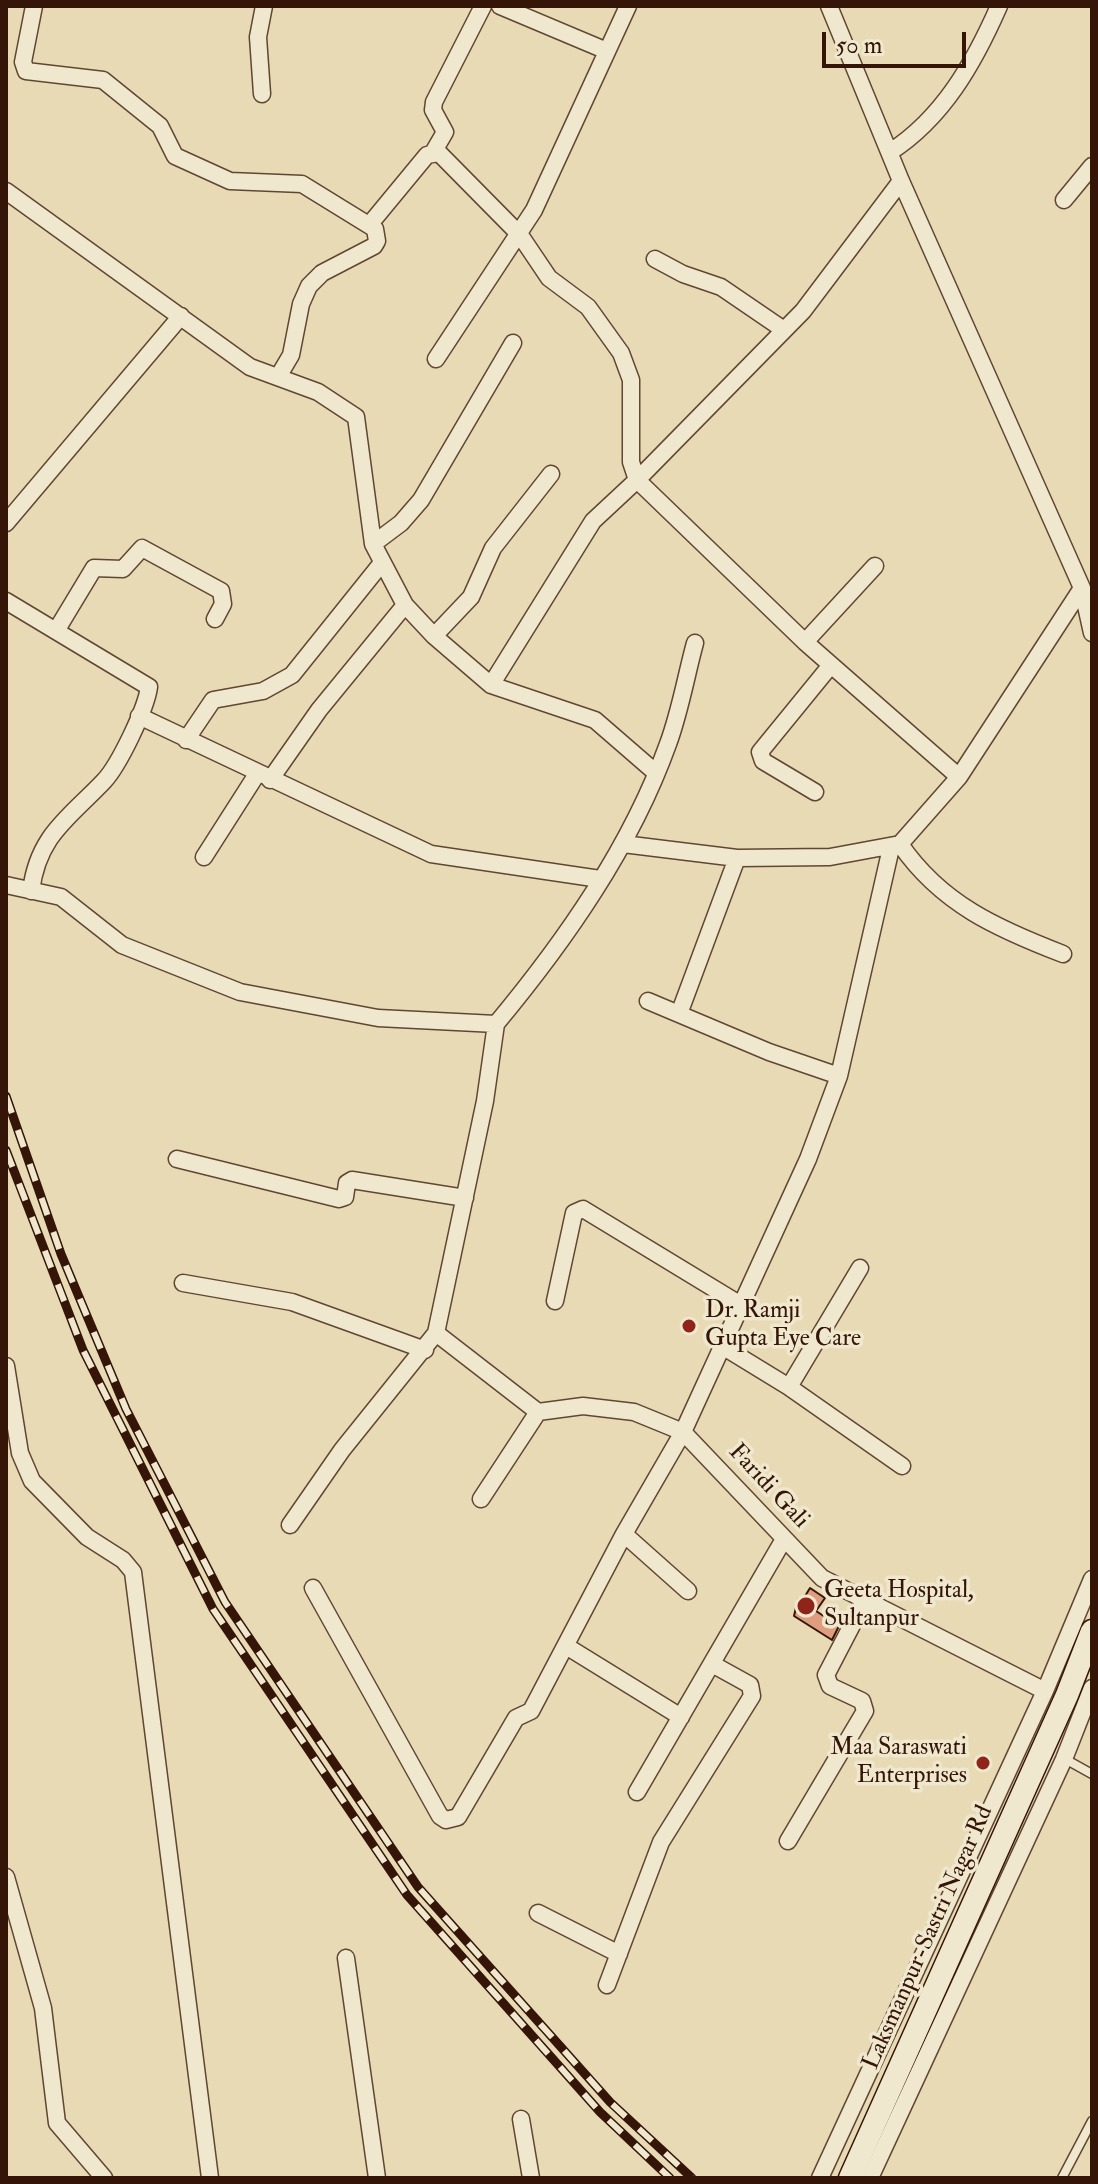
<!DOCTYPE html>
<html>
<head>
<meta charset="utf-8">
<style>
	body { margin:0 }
	#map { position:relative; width:1098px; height:2184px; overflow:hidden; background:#e7dab4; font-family:"IM FELL Double Pica",serif }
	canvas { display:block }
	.frame { position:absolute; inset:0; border:8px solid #341507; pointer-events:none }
	.scale { position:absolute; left:822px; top:32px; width:144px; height:36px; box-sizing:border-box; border:4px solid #341507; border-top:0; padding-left:10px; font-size:24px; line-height:28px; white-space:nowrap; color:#341507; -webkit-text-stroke:6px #efe7ce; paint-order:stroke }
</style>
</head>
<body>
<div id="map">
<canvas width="1098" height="2184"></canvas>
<div class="frame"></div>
<div class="scale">50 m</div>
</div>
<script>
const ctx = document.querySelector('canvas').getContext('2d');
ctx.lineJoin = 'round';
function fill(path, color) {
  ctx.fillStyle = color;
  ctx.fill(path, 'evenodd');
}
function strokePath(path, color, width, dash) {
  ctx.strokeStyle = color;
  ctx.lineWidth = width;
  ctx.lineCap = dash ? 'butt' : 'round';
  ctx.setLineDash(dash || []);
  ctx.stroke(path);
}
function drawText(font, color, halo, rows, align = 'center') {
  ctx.font = font + ' "IM FELL Double Pica",serif';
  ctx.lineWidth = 7;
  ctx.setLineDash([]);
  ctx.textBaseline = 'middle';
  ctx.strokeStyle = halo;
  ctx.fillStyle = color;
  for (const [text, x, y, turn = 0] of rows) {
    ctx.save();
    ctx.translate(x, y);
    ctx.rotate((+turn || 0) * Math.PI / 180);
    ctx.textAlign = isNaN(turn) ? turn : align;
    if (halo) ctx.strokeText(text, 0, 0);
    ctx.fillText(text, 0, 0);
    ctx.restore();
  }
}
const building = new Path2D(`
	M810 1588 825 1598 816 1611 839 1626 832 1640 794 1616 798 1599 802 1601Z`);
const lane = new Path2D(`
	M1065 1759 1092 1774
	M1062 2178 1092 2121`);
const street = new Path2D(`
	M34 6 23 62 26 71 103 80 160 126 175 156 230 181 302 184 375 229 377 241 374 246 322 273 309 286 301 304 291 355 278 377
	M500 6 607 51
	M829 6 901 181 1082 588 1092 633
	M262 94 258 37 264 6
	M434 151 445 132 433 110 434 102 483 6
	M890 152C943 118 974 63 999 6
	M6 191 250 367 318 392 356 417 373 544 405 605 434 636 491 685 595 720 655 772
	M1064 200 1092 166
	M370 224 427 155 439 153 520 235 549 278 588 307 621 353 631 380V462L637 480 805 642 959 777
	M655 259 683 274 721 287 784 330
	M436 359 534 210 628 6
	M6 523 181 316
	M373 544 401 523 421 500 513 343
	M6 601 149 687C146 709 119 765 104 781 69 818 38 835 31 891
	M56 631 94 568 123 569 142 548 221 591 223 604 215 619
	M434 636 471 597 493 548 551 474
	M805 642 875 566
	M491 685 593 521 637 480 803 311 901 181
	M139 716 431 854 600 879
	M186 740 213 700 263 691 292 675 381 564
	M270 780 319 710 405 605
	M815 792 763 761 760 752 831 665
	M623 844 737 858 830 857 900 844 959 777 1082 588
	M900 844C941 904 998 929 1063 954
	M204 857 257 774
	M6 885 61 897 122 945 240 992 378 1018 496 1024C565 941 631 847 668 744 680 712 686 676 695 643
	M648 1001 769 1052 839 1076
	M679 1014 737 858
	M177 1159 339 1199 345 1197 347 1183 352 1180 465 1198
	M183 1283 292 1302 425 1350
	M555 1301 574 1213 583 1209 741 1305
	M436 1333 538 1412
	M722 1346 789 1387 902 1466
	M6 1366 20 1453 32 1481 87 1537 123 1560 133 1572 210 2178
	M789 1387 860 1268
	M481 1499 538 1412 583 1406 634 1412 683 1432 822 1578 1045 1691
	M290 1525 342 1450 436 1333 485 1101 496 1024
	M624 1534 688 1591
	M313 1588 440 1816 446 1820 458 1817 516 1718 531 1711 624 1534 683 1432 808 1159 839 1076 891 848
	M566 1646 681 1717
	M637 1792 784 1539
	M788 1841 865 1711 862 1701 830 1686 826 1675 865 1600
	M6 1877 43 2008 57 2123 104 2178
	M538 1913 619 1954
	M346 1958 377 2178
	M607 1985 661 1842 752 1696 750 1685 712 1664
	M521 2119 531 2178
	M820 2178 1045 1691 1092 1579
	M870 2178 1064 1759 1092 1688`);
const secondary = new Path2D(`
	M850 2178 1067 1695 1092 1631`);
const rail = new Path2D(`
	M6 1096 61 1254 126 1409 225 1602 418 1887 610 2102 692 2178
	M6 1150 83 1350 213 1609 407 1895 600 2112 670 2178`);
const markers = [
	[689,1326,8,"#8f2418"],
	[806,1606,10,"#8f2418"],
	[983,1763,8,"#8f2418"]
];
const poiNames = [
	["Dr. Ramji",705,1312],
	["Gupta Eye Care",705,1340],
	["Geeta Hospital,",824,1592],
	["Sultanpur",824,1620],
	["Maa Saraswati",967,1749,"right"],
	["Enterprises",967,1777,"right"]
];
const streetNames = [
	["Faridi Gali",768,1487,47],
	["Laksmanpur-Sastri Nagar Rd",929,1938,-66]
];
fill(building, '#df9d7f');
strokePath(building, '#341507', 2);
strokePath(lane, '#614632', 11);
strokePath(street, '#614632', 19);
strokePath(secondary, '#341507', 25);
strokePath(lane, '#efe7ce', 8);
strokePath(street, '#efe7ce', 16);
strokePath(secondary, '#efe7ce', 22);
strokePath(rail, '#341507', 9);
strokePath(rail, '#efe7ce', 6, [18]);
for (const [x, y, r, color] of markers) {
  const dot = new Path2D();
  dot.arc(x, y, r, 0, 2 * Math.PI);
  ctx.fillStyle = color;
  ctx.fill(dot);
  strokePath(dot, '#efe7ce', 3);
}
drawText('24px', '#341507', '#efe7ce', poiNames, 'left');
drawText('24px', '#341507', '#efe7ce', streetNames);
</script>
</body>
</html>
